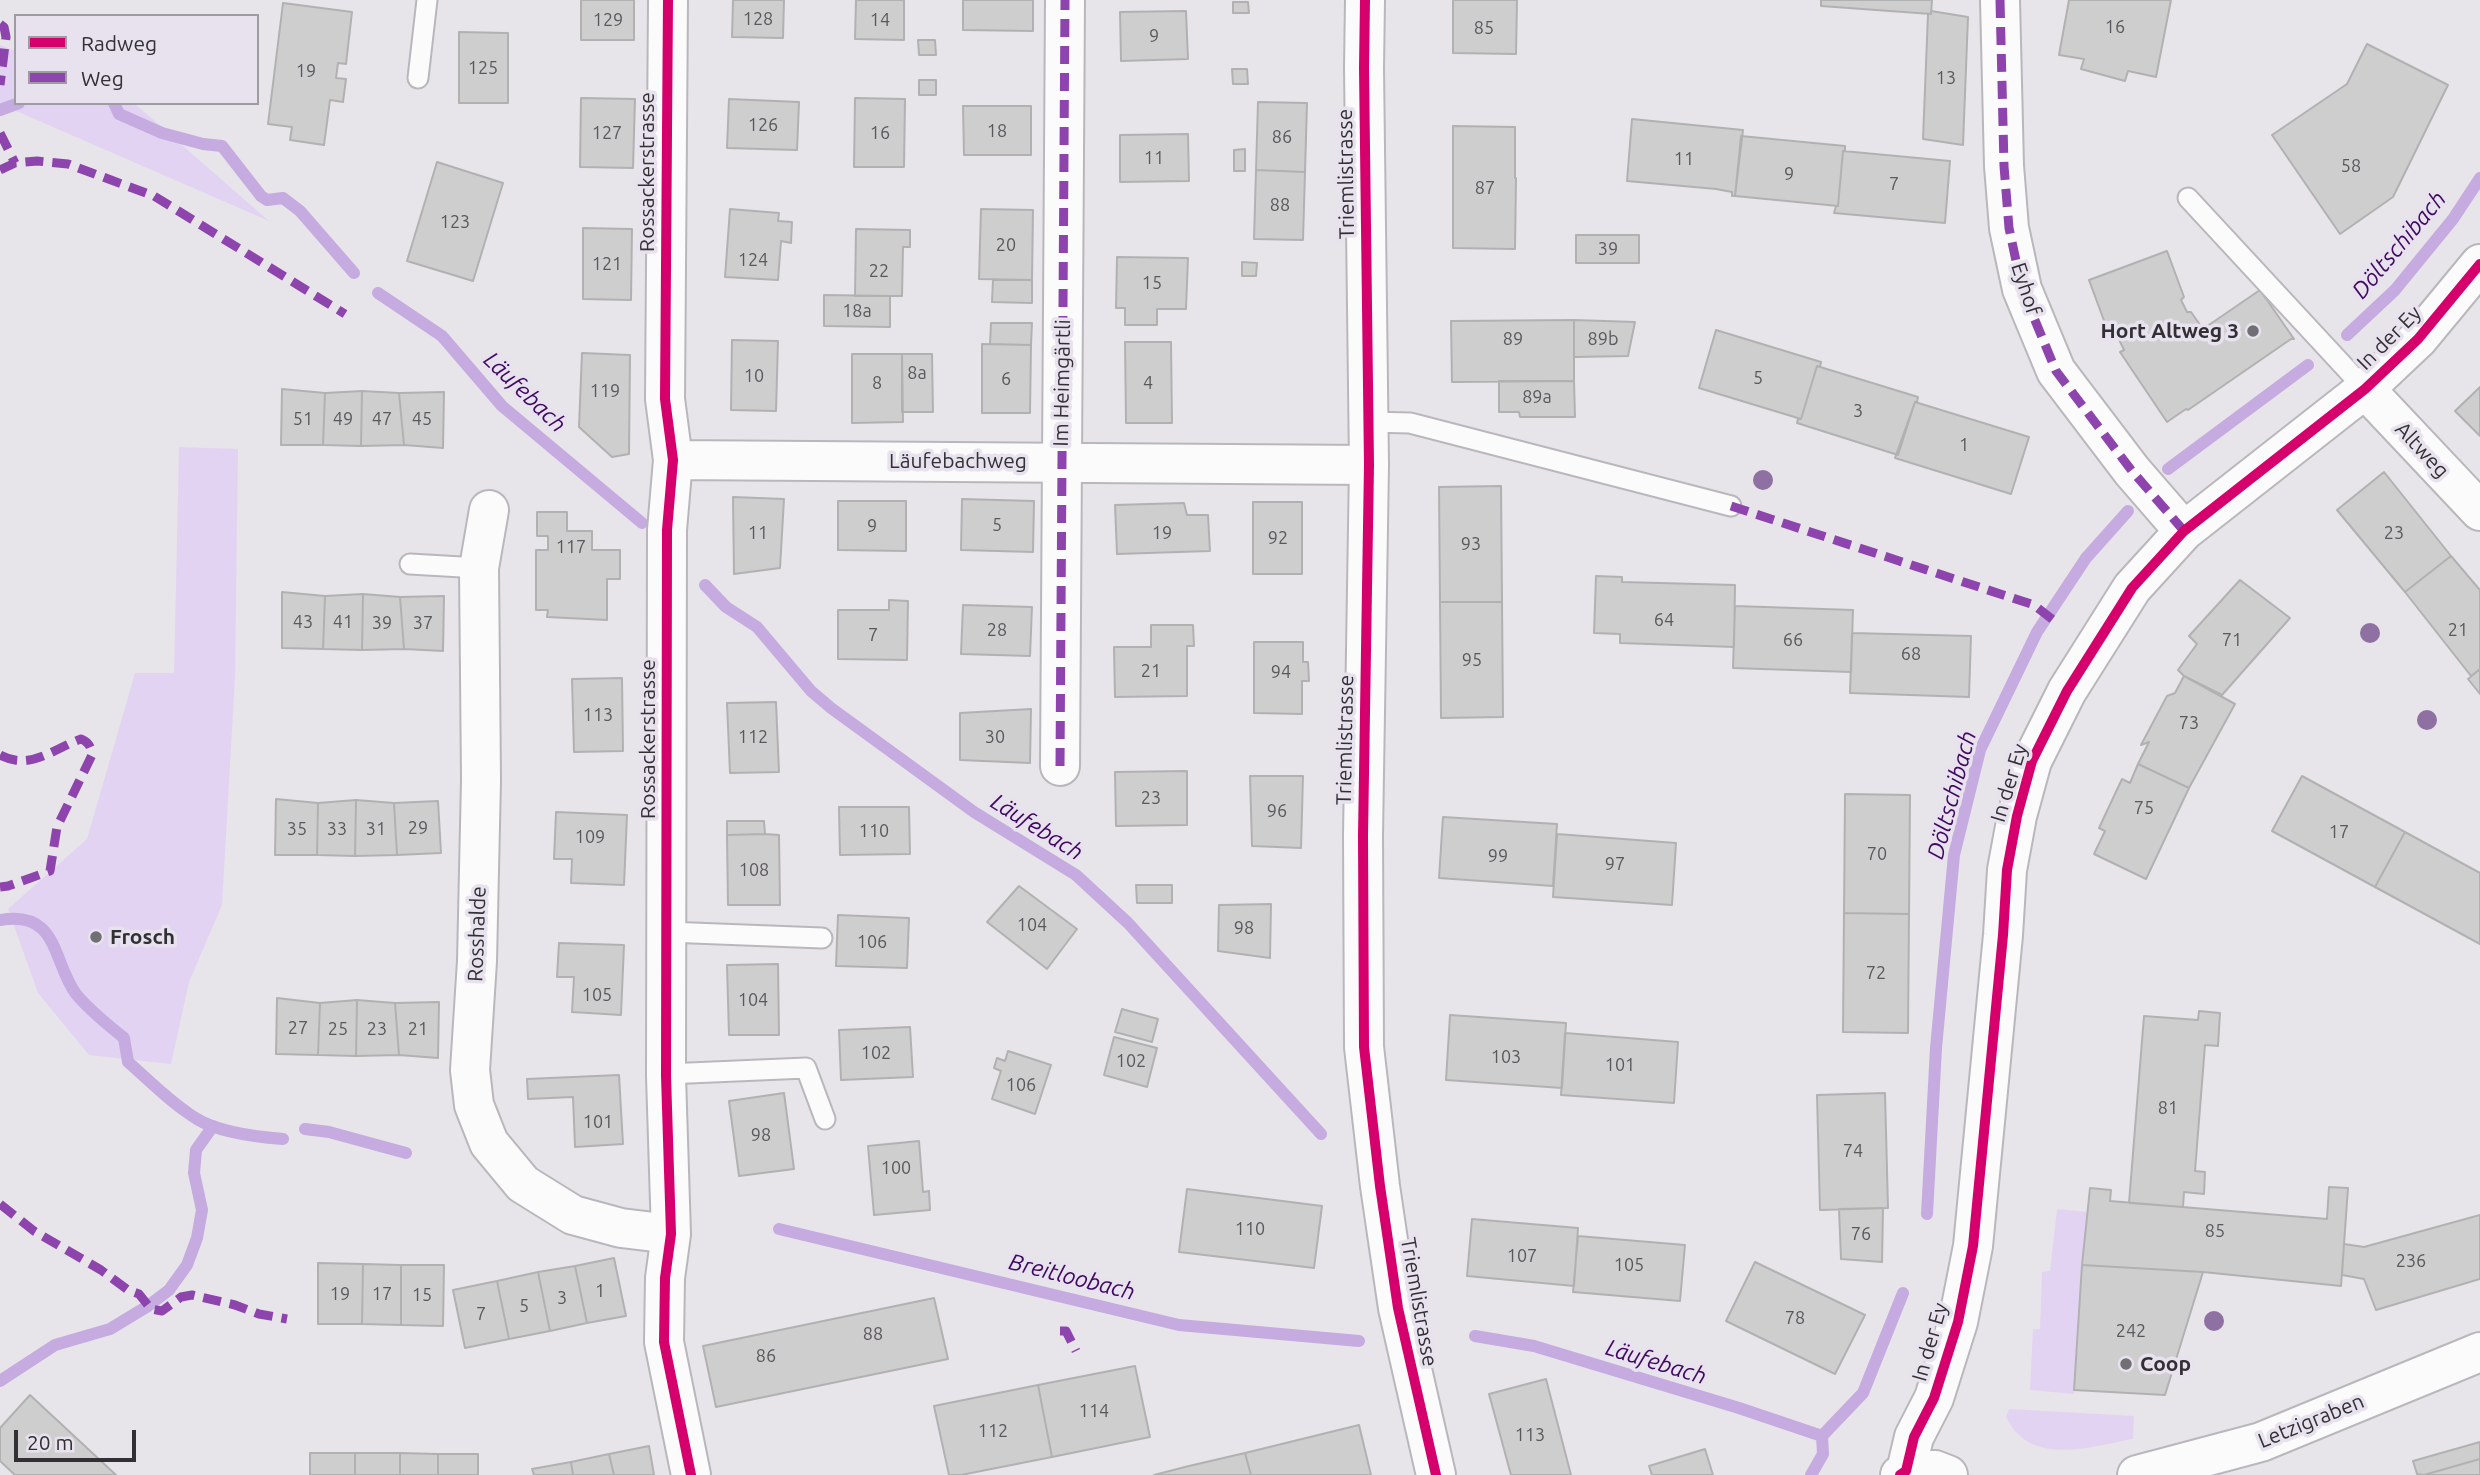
<!DOCTYPE html>
<html>
<head>
<meta charset="utf-8">
<style>
	body { margin:0 }
	#map { position:relative; width:2480px; height:1475px; overflow:hidden; background:#e7e5ea; font-family:Ubuntu,sans-serif }
	canvas { display:block }
	.legend { position:absolute; left:14px; top:14px; width:245px; height:91px; box-sizing:border-box; background:#e7e2ed; border:2px solid #9f9ba3; margin:0; padding:9px 12px; list-style:none; font-size:21px; color:#323035 }
	.legend li { display:flex; align-items:center; gap:14px; height:35px }
	.legend b { width:35px; border:2px solid #9f9ba3 }
	.scale { position:absolute; left:14px; top:1430px; width:122px; height:32px; box-sizing:border-box; border:4px solid #323035; border-top:0; padding-left:9px; font-size:21px; line-height:24px; white-space:nowrap; color:#323035; -webkit-text-stroke:5px #e7e2ed; paint-order:stroke }
</style>
</head>
<body>
<div id="map">
<canvas width="2480" height="1475"></canvas>
<ul class="legend">
<li><b style="height:9px;background:#d6006c"></b>Radweg</li>
<li><b style="height:9px;background:#8e44ad"></b>Weg</li>
</ul>
<div class="scale">20 m</div>
</div>
<script>
const ctx = document.querySelector('canvas').getContext('2d');
ctx.lineJoin = 'round';
function fill(path, color) {
  ctx.fillStyle = color;
  ctx.fill(path, 'evenodd');
}
function strokePath(path, color, width, dash) {
  ctx.strokeStyle = color;
  ctx.lineWidth = width;
  ctx.lineCap = dash ? 'butt' : 'round';
  ctx.setLineDash(dash || []);
  ctx.stroke(path);
}
function drawText(font, color, halo, rows, align = 'center') {
  ctx.font = font + ' Ubuntu,sans-serif';
  ctx.lineWidth = 7;
  ctx.setLineDash([]);
  ctx.textBaseline = 'middle';
  ctx.strokeStyle = halo;
  ctx.fillStyle = color;
  for (const [text, x, y, turn = 0] of rows) {
    ctx.save();
    ctx.translate(x, y);
    ctx.rotate((+turn || 0) * Math.PI / 180);
    ctx.textAlign = isNaN(turn) ? turn : align;
    if (halo) ctx.strokeText(text, 0, 0);
    ctx.fillText(text, 0, 0);
    ctx.restore();
  }
}
const green = new Path2D(`
	M0 45 16 51V103H134L269 221 0 104Z
	M179 447 238 449 235 678 222 905 189 982 171 1064 89 1055 38 993 8 909 87 839 135 673H174Z
	M2057 1209 2088 1212 2082 1265 2074 1394 2030 1390 2033 1329H2040L2042 1272 2050 1271Z
	M2009 1409 2134 1416 2133 1439C2089 1447 2030 1467 2006 1417Z`);
const stream = new Path2D(`
	M114 103 119 114 162 133 203 144 222 146 261 196 267 200 283 198 300 211 354 273
	M0 110 19 103
	M378 293 442 336 502 406 642 523
	M2347 335 2395 290 2453 219 2480 178
	M2168 469 2308 365
	M705 585 726 607 757 627 811 691 831 708 974 812 1076 875 1128 923 1321 1134
	M0 920C59 910 52 961 76 994 90 1011 107 1024 124 1038L128 1062C150 1081 172 1104 197 1119 218 1132 258 1137 283 1139
	M305 1129 329 1132 406 1153
	M1927 1214 1936 1048 1954 855 1980 750 2037 632 2086 558 2128 511
	M779 1229 1179 1325 1359 1341
	M1475 1336 1534 1346 1739 1408 1822 1436
	M0 1381 55 1345 110 1329 148 1306 169 1290 187 1265 197 1238 202 1210 194 1173 196 1150 213 1126
	M1811 1475 1823 1454 1822 1436 1863 1393 1903 1293`);
const building = new Path2D(`
	M581 0H634V40H581Z
	M733 0H784L783 38 732 37Z
	M856 0H904V40L855 39Z
	M963 0H1033V31L963 30Z
	M1453 0H1517L1516 54 1453 53Z
	M1821 0H1932L1931 14 1821 6Z
	M2069 0H2171L2156 77 2128 71 2125 81 2081 69 2084 59 2059 55Z
	M1233 2H1248L1249 13H1233Z
	M283 3 352 12 346 64 338 63 336 78 346 79 343 102 330 100 324 145 290 140 292 127 268 124Z
	M1186 11 1188 59 1121 61 1120 12Z
	M1931 11 1968 17 1963 145 1923 139 1928 14H1931Z
	M459 32 508 33V103H459Z
	M918 40H935L936 55H919Z
	M2367 44 2448 85 2393 197 2340 234 2272 135 2347 84Z
	M1232 69H1247L1248 84H1233Z
	M919 80H936V95H919Z
	M581 98 635 99 633 168 580 167Z
	M855 98 905 99 904 167H854Z
	M729 99 799 102 797 150 727 148Z
	M1258 102 1307 103 1305 172 1256 170Z
	M963 106H1031V155H964Z
	M1632 119 1743 130 1735 196H1732V192L1716 189 1627 181Z
	M1453 126 1515 127V178H1516L1515 249 1453 248Z
	M1188 134 1189 181 1120 182V135Z
	M1741 136 1845 146V151H1843L1838 206 1735 196Z
	M1245 149V171H1234V150Z
	M1843 151 1950 161 1945 223 1834 213 1836 206H1838Z
	M437 162 503 183 473 281 407 261Z
	M1256 170 1305 172 1303 240 1254 239Z
	M730 209 779 213 778 221 792 222 791 243 781 241 778 280 725 277Z
	M981 209 1033 210 1032 280 979 279Z
	M583 228 632 229 631 300 583 299Z
	M856 229 910 230V247H903L902 296H855Z
	M1576 235H1639V263H1576Z
	M2167 251 2184 297 2181 300 2187 312H2191L2203 329 2260 290 2294 339H2291L2188 410 2186 409 2167 422 2120 352 2124 350 2115 331 2109 334 2089 280Z
	M1117 257 1188 258 1186 309H1157V325H1125V308H1116Z
	M1242 262 1257 263 1256 276H1242Z
	M993 280H1032V303L992 302Z
	M824 295 890 296V327L824 326Z
	M1574 320V381L1452 382 1451 321Z
	M1574 320 1635 322 1628 356 1574 357Z
	M991 323H1032L1031 345 990 344Z
	M1716 330 1821 362 1820 367 1817 366 1801 419 1699 388Z
	M732 340 778 341 776 411 731 410Z
	M1125 342H1171L1172 423H1126Z
	M982 344 1031 345 1030 413H982Z
	M582 353 630 355 629 454 612 457 579 427Z
	M852 354H902L903 422 852 423Z
	M902 354H932L933 412H902Z
	M1817 366 1918 397 1917 402H1915L1898 455 1797 423 1798 419H1801Z
	M1499 381H1574L1575 417H1520L1519 412H1499Z
	M2480 387V436L2455 411Z
	M282 389 325 393 323 445H281Z
	M362 391 361 446 323 445 325 393Z
	M362 391 399 393 404 445 361 446Z
	M444 392 443 448 404 445 399 393Z
	M1915 402 2029 437 2011 494 1895 458Z
	M2384 472 2451 556 2405 592 2337 510Z
	M1501 486 1502 602H1440L1439 487Z
	M733 497 784 499 780 568 734 574Z
	M962 499 1034 501 1033 552 961 550Z
	M838 501H906V551L838 550Z
	M1253 502H1302V574H1253Z
	M1184 503 1187 515H1208L1210 551 1117 554 1115 505Z
	M537 512H567V531H592V550H620V579H607V620L547 617 548 610H536V550H548V536H537Z
	M2451 556 2480 590V669L2471 676 2405 592Z
	M1596 576 1622 577V582L1735 585 1734 647 1620 643V634L1594 633Z
	M2240 580 2290 618 2222 695 2184 676 2178 670 2197 644 2189 636Z
	M282 592 325 596 323 649 282 648Z
	M363 594 400 597 404 649 362 650Z
	M363 594 362 650 323 649 325 596Z
	M444 596 443 651 404 649 400 597Z
	M889 600 908 601 907 660 838 659V610H889Z
	M1440 602H1502L1503 717 1441 718Z
	M963 605 1032 607 1030 656 961 654Z
	M1735 606 1853 610 1851 672 1733 668Z
	M1151 625H1193L1194 646H1187V696L1115 697 1114 647H1151Z
	M1852 633 1971 636 1969 697 1850 693Z
	M1254 642H1303V662H1308L1309 681H1302V714L1254 713Z
	M2480 669V694L2468 679Z
	M2184 676 2235 704 2189 788 2138 764 2149 742 2141 745 2167 696 2175 693Z
	M622 678 623 751 574 752 572 679Z
	M776 702 779 772 730 773 727 703Z
	M1031 709 1030 763 960 760V713Z
	M2138 764 2189 788 2146 879 2094 854 2105 831 2099 828 2122 779 2130 783Z
	M1187 771V825L1116 826 1115 772Z
	M1250 776H1303L1301 848 1252 846Z
	M2302 776 2405 832 2375 887 2272 831Z
	M1845 794 1910 795 1909 914 1844 913Z
	M276 799 318 803 317 855H275Z
	M356 800 394 803 397 855 355 856Z
	M356 800 355 856 317 855 318 803Z
	M438 801 441 853 397 855 394 803Z
	M839 807H909L910 854 840 855Z
	M556 812 627 815 624 885 571 883 572 859H554Z
	M1443 817 1557 824 1553 886 1439 878Z
	M727 821H764L765 834 727 835Z
	M2405 832 2480 873V944L2375 887Z
	M765 834 779 835 780 905H728L727 835Z
	M1557 834 1676 843 1672 905 1553 897Z
	M1136 885H1172V903H1137Z
	M1019 886 1077 929 1047 969 987 922Z
	M1271 904 1270 958 1218 951 1219 905Z
	M1844 913 1909 914 1908 1033 1843 1032Z
	M838 915 909 918 907 968 836 966Z
	M559 943 624 945 621 1015 572 1012 574 977H557Z
	M778 964 779 1035H729L727 965Z
	M277 998 320 1003 318 1055 276 1054Z
	M357 1000 395 1003 399 1055 356 1056Z
	M357 1000 356 1056 318 1055 320 1003Z
	M439 1002 438 1058 399 1055 395 1003Z
	M1122 1009 1158 1019 1152 1042 1115 1032Z
	M2199 1011 2220 1013 2218 1046 2205 1045 2195 1171 2205 1172 2204 1194 2184 1192 2183 1207 2129 1203 2144 1016 2198 1020Z
	M1450 1015 1566 1023 1562 1088 1446 1080Z
	M910 1027 913 1077 841 1080 839 1030Z
	M1565 1033 1678 1042 1674 1103 1561 1095Z
	M1114 1037 1157 1048 1147 1087 1104 1075Z
	M1008 1051 1051 1065 1035 1114 992 1099 1001 1071 994 1068 997 1058 1005 1061Z
	M619 1075 623 1144 575 1147 573 1097 528 1099 527 1079Z
	M784 1093 794 1169 739 1176 729 1101Z
	M1885 1093 1888 1208 1820 1210 1817 1095Z
	M919 1141 923 1192 929 1191 930 1210 874 1215 868 1146Z
	M2329 1187 2348 1188 2341 1286 2203 1272 2082 1265 2090 1188 2111 1190 2110 1201 2327 1219Z
	M1187 1189 1322 1206 1314 1268 1179 1252Z
	M1883 1208 1882 1262 1841 1259 1839 1209Z
	M2480 1215V1279L2376 1310 2364 1279 2342 1275 2344 1244 2364 1247Z
	M1472 1219 1578 1228 1574 1286 1467 1276Z
	M1578 1236 1685 1245 1680 1301 1573 1292Z
	M614 1258 626 1316 587 1323 575 1266Z
	M1755 1262 1865 1315 1835 1374 1726 1321Z
	M318 1263 363 1264 362 1324H318Z
	M363 1264 401 1265V1325L362 1324Z
	M401 1265H444L443 1326 401 1325Z
	M2082 1265 2203 1272 2165 1395 2074 1390Z
	M575 1266 587 1323 550 1331 538 1272Z
	M538 1272 550 1331 509 1339 497 1281Z
	M497 1281 509 1339 465 1348 453 1290Z
	M934 1298 948 1359 716 1407 703 1346Z
	M1135 1366 1150 1437 1052 1457 1038 1385Z
	M1546 1379 1571 1475H1511L1489 1394Z
	M1038 1385 1052 1457 961 1475H949L934 1406Z
	M30 1395 116 1475H15L0 1461V1428Z
	M1359 1425 1371 1475H1251L1245 1453Z
	M2480 1442V1459L2424 1475 2417 1474 2413 1461Z
	M649 1446 654 1475H614L609 1454Z
	M1705 1449 1713 1475H1652L1649 1466Z
	M310 1453H355V1475H310Z
	M355 1453H400V1475H355Z
	M400 1453 438 1454V1475H400Z
	M1245 1453 1251 1475H1154L1189 1466Z
	M438 1454H478V1475H438Z
	M609 1454 614 1475H573L571 1462Z
	M2480 1459V1475H2424Z
	M571 1462 573 1475H534L532 1469Z`);
const service = new Path2D(`
	M418 78 427 0
	M2188 198 2365 389
	M1368 422 1410 423 1731 506
	M410 564 479 568
	M667 932 822 938
	M666 1074 806 1068 825 1119`);
const minor = new Path2D(`
	M668 0 665 399 673 460 667 530 666 1076 671 1234 665 1278 664 1342 691 1475
	M2000 0 2004 166 2009 228 2022 289 2056 371 2132 471 2184 531
	M2365 389 2480 511
	M673 460 1369 465
	M489 510 479 568 481 780 477 961 470 1070 474 1105 489 1143 523 1184 573 1215 621 1228 671 1234
	M1060 766 1065 0
	M1906 1471 1935 1470 1948 1475
	M1900 1475 1906 1471 1914 1437 1934 1398 1958 1322 1973 1246 2003 935 2007 870 2017 816 2032 761 2067 691 2132 588 2184 531 2365 389 2418 339 2480 264
	M2137 1475 2261 1442 2480 1352`);
const tertiary = new Path2D(`
	M1365 0 1364 68 1369 465 1363 835 1364 1047 1380 1186 1398 1308 1436 1475`);
const quiet = new Path2D(`
	M2000 0 2004 166 2009 228 2022 289 2056 371 2132 471 2184 531
	M0 24 4 27 6 37 0 85
	M0 133 15 163
	M0 170 15 163 37 161 68 164 154 196 345 314
	M1731 506 2034 605 2057 623
	M0 755C30 771 53 749 81 739 89 742 91 747 92 755L57 827 50 871 8 886 0 887
	M1060 766 1065 0
	M0 1204 34 1231 101 1270 128 1290 139 1294 151 1309 162 1311 181 1297 192 1295 235 1305 259 1314 287 1319
	M1060 1331H1066L1076 1351`);
const cycleway = new Path2D(`
	M668 0 665 399 673 460 667 530 666 1076 671 1234 665 1278 664 1342 691 1475
	M1365 0 1364 68 1369 465 1363 835 1364 1047 1380 1186 1398 1308 1436 1475
	M1900 1475 1906 1471 1914 1437 1934 1398 1958 1322 1973 1246 2003 935 2007 870 2017 816 2032 761 2067 691 2132 588 2184 531 2365 389 2418 339 2480 264`);
const trees = [
	[1763,480],
	[2370,633],
	[2427,720],
	[2214,1321]
];
const markers = [
	[2253,331,7,"#716f74"],
	[96,937,7,"#716f74"],
	[2126,1364,7,"#716f74"]
];
const numberNames = [
	["128",758,19],
	["129",608,20],
	["14",880,20],
	["16",2115,27],
	["85",1484,28],
	["9",1154,36],
	["125",483,68],
	["19",306,71],
	["13",1946,78],
	["126",763,125],
	["18",997,131],
	["127",607,133],
	["16",880,133],
	["86",1282,137],
	["11",1154,158],
	["11",1684,159],
	["58",2351,166],
	["9",1789,174],
	["7",1894,184],
	["87",1485,188],
	["88",1280,205],
	["123",455,222],
	["20",1006,245],
	["39",1608,249],
	["124",753,260],
	["121",607,264],
	["22",879,271],
	["15",1152,283],
	["18a",857,311],
	["89",1513,339],
	["89b",1603,339],
	["8a",917,373],
	["10",754,376],
	["5",1758,378],
	["6",1006,379],
	["8",877,383],
	["4",1148,383],
	["119",605,391],
	["89a",1537,397],
	["3",1858,411],
	["51",303,419],
	["49",343,419],
	["47",382,419],
	["45",422,419],
	["1",1964,445],
	["5",997,525],
	["9",872,526],
	["11",758,533],
	["19",1162,533],
	["23",2394,533],
	["92",1278,538],
	["93",1471,544],
	["117",571,547],
	["64",1664,620],
	["43",303,622],
	["41",343,622],
	["39",382,623],
	["37",423,623],
	["28",997,630],
	["21",2458,630],
	["7",873,635],
	["66",1793,640],
	["71",2232,640],
	["68",1911,654],
	["95",1472,660],
	["21",1151,671],
	["94",1281,672],
	["113",598,715],
	["73",2189,723],
	["112",753,737],
	["30",995,737],
	["23",1151,798],
	["75",2144,808],
	["96",1277,811],
	["29",418,828],
	["35",297,829],
	["33",337,829],
	["31",376,829],
	["110",874,831],
	["17",2339,832],
	["109",590,837],
	["70",1877,854],
	["99",1498,856],
	["97",1615,864],
	["108",754,870],
	["104",1032,925],
	["98",1244,928],
	["106",872,942],
	["72",1876,973],
	["105",597,995],
	["104",753,1000],
	["27",298,1028],
	["25",338,1029],
	["23",377,1029],
	["21",418,1029],
	["102",876,1053],
	["103",1506,1057],
	["102",1131,1061],
	["101",1620,1065],
	["106",1021,1085],
	["81",2168,1108],
	["101",598,1122],
	["98",761,1135],
	["74",1853,1151],
	["100",896,1168],
	["110",1250,1229],
	["85",2215,1231],
	["76",1861,1234],
	["107",1522,1256],
	["236",2411,1261],
	["105",1629,1265],
	["1",600,1291],
	["19",340,1294],
	["17",382,1294],
	["15",422,1295],
	["3",562,1298],
	["5",524,1306],
	["7",481,1314],
	["78",1795,1318],
	["242",2131,1331],
	["88",873,1334],
	["86",766,1356],
	["114",1094,1411],
	["112",993,1431],
	["113",1530,1435]
];
const streetNames = [
	["Rossackerstrasse",647,172,-90],
	["Triemlistrasse",1346,174,-91],
	["Eyhof",2026,289,72],
	["In der Ey",2389,338,-45],
	["Im Heimgärtli",1062,383,-89],
	["Altweg",2422,450,47],
	["Läufebachweg",958,461],
	["Rossackerstrasse",648,739,-90],
	["Triemlistrasse",1345,740,-89],
	["In der Ey",2009,783,-73],
	["Rosshalde",477,934,-88],
	["Triemlistrasse",1419,1302,80],
	["In der Ey",1930,1342,-74],
	["Letzigraben",2311,1421,-22]
];
const poiNames = [
	["Hort Altweg 3",2239,331,"right"],
	["Frosch",110,937],
	["Coop",2140,1364]
];
const waterNames = [
	["Döltschibach",2399,245,-50],
	["Läufebach",525,392,44],
	["Döltschibach",1952,795,-75],
	["Läufebach",1037,827,32],
	["Breitloobach",1072,1277,14],
	["Läufebach",1656,1362,17]
];
fill(green, '#e3d3f3');
strokePath(stream, '#c5abdf', 12);
fill(building, '#cfcecf');
strokePath(building, '#b2b1b2', 2);
strokePath(service, '#b9b7bc', 23);
strokePath(minor, '#b9b7bc', 42);
strokePath(tertiary, '#b9b7bc', 42);
strokePath(service, '#fbfbfc', 19);
strokePath(minor, '#fbfbfc', 38);
strokePath(tertiary, '#fbfbfc', 38);
strokePath(quiet, '#8e44ad', 9, [18, 9]);
strokePath(cycleway, '#d6006c', 10);
ctx.fillStyle = '#8e71a2';
for (const [x, y] of trees) {
  ctx.beginPath();
  ctx.arc(x, y, 10, 0, 2 * Math.PI);
  ctx.fill();
}
for (const [x, y, r, color] of markers) {
  const dot = new Path2D();
  dot.arc(x, y, r, 0, 2 * Math.PI);
  ctx.fillStyle = color;
  ctx.fill(dot);
  strokePath(dot, '#e7e2ed', 2.5);
}
drawText('18px', '#5a585c', null, numberNames);
drawText('21px', '#323035', '#e7e2ed', streetNames);
drawText('bold 21px', '#323035', '#e7e2ed', poiNames, 'left');
drawText('italic 23px', '#400961', '#e7e2ed', waterNames);
</script>
</body>
</html>
